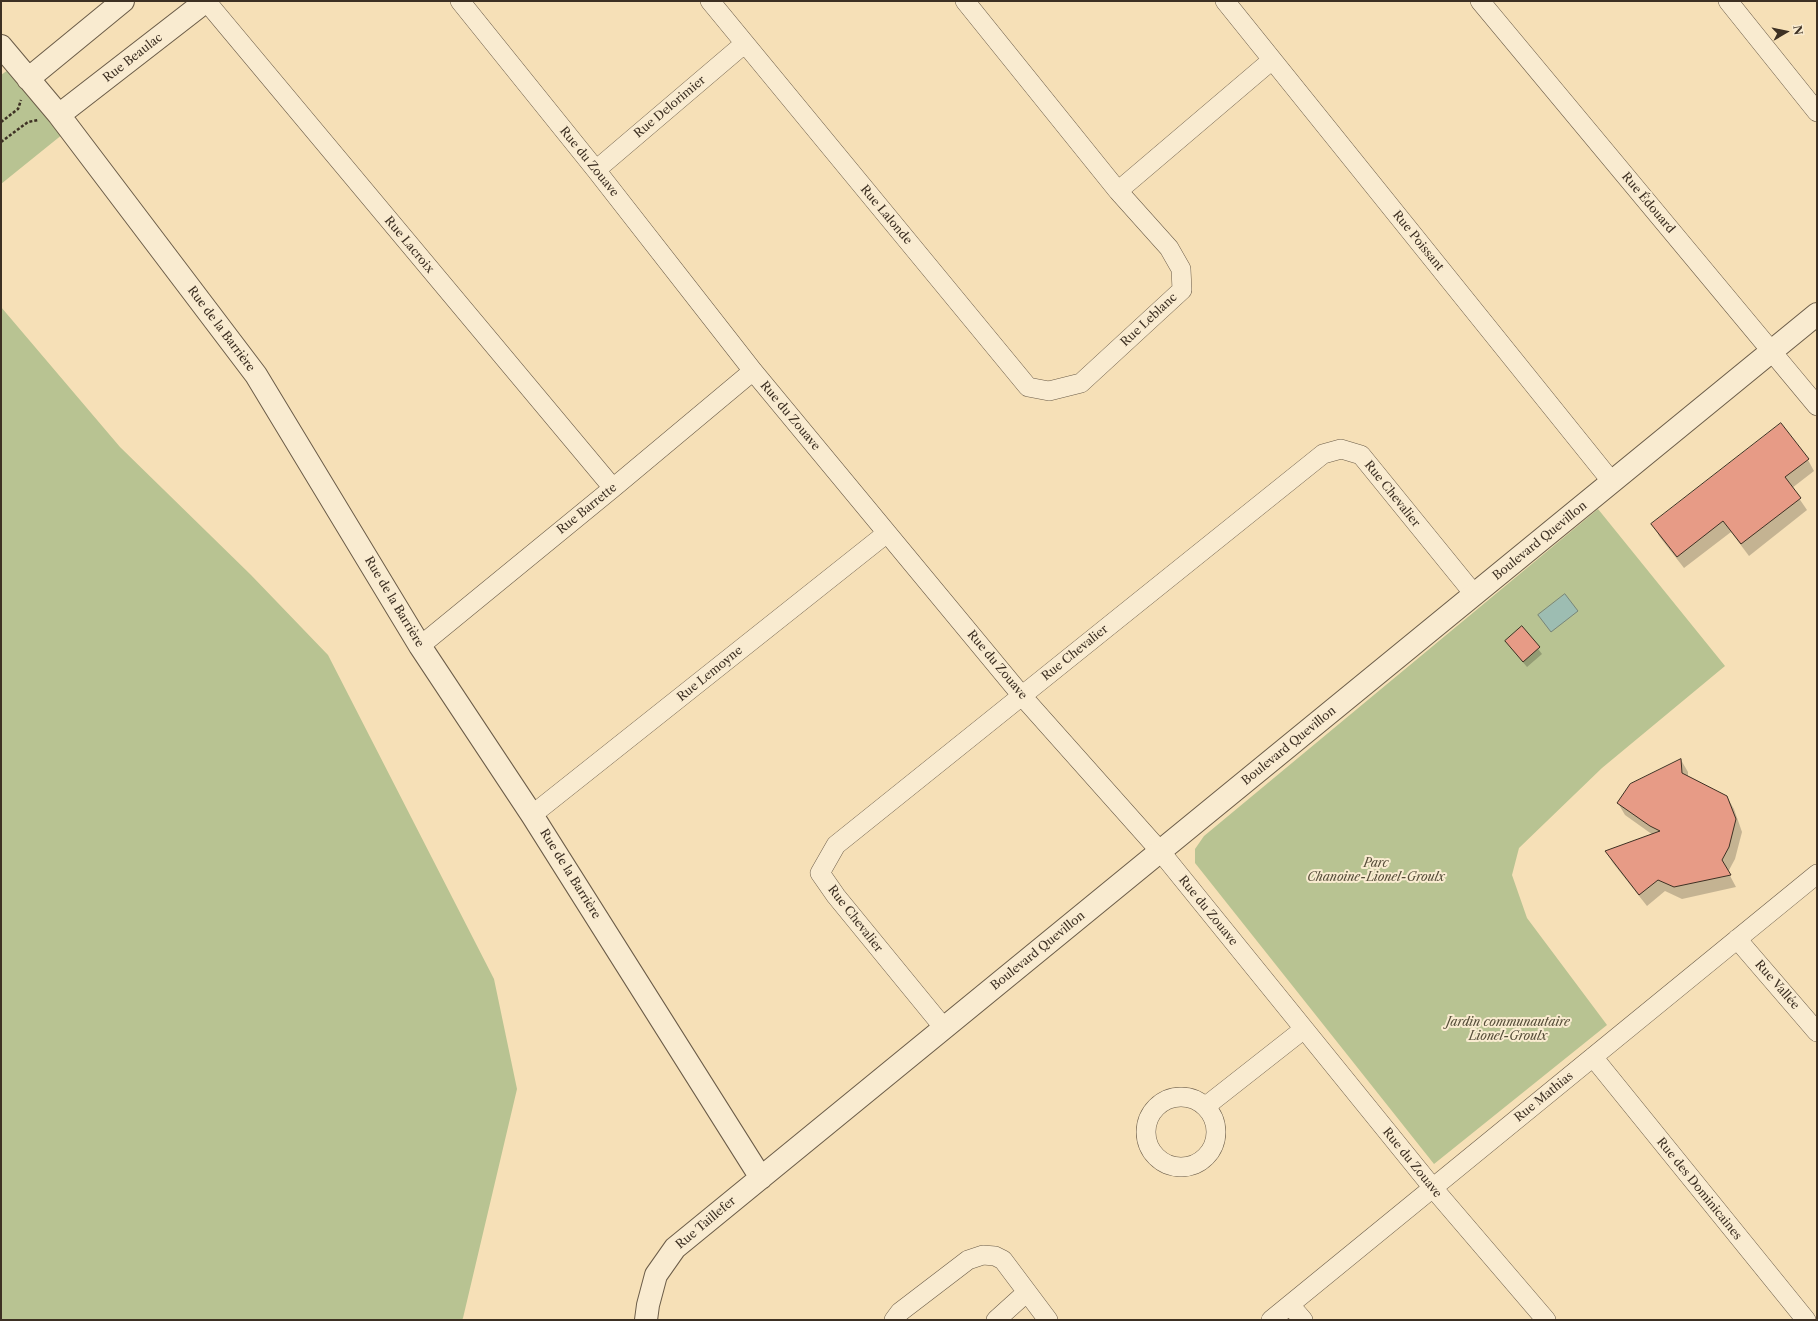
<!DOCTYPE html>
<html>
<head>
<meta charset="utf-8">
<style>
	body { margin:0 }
	#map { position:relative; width:1818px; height:1321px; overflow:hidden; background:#f6e0b7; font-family:"Libre Caslon Text",serif }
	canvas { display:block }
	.frame { position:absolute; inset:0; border:2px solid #3d3023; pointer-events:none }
	.north { position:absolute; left:1766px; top:12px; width:40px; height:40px; -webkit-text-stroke:3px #f9ebd0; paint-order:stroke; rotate:81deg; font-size:11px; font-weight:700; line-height:16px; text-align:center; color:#3d3023 }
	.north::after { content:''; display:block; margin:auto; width:14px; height:18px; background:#3d3023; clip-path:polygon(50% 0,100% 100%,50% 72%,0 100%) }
</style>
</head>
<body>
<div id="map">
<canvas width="1818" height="1321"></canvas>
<div class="frame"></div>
<div class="north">N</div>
</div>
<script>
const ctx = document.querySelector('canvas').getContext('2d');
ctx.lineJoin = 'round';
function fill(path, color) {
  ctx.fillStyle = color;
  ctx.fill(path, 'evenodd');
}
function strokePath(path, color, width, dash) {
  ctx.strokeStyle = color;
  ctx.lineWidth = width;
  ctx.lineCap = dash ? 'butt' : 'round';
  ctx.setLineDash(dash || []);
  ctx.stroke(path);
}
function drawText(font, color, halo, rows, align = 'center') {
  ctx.font = font + ' "Libre Caslon Text",serif';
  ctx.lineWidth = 4;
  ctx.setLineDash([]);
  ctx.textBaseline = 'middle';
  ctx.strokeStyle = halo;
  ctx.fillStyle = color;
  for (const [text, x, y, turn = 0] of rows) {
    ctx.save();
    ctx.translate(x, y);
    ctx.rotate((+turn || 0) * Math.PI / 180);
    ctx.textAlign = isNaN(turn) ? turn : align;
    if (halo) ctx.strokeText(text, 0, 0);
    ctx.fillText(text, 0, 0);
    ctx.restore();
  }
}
const green = new Path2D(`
	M8 70 63 134 1 184V75Z
	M1 307 120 447 251 575 328 655 494 979 517 1089 463 1318 462 1320H1Z
	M1598 509 1725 666 1602 768 1519 848 1512 875 1527 918 1607 1025 1434 1164 1195 863V849L1204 836Z`);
const water = new Path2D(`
	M1565 594 1578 611 1551 632 1538 615Z`);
const shadow = new Path2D(`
	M1808 460 1814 471 1792 488 1807 510 1749 556 1731 532 1684 568 1659 536 1653 524Z
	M1522 628 1542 654 1527 667 1506 642Z
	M1681 760 1688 772V777L1727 797 1734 809 1742 832 1735 859 1728 872 1736 887 1682 899 1665 891 1647 906 1613 863 1606 852 1653 835 1625 815 1618 803Z`);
const building = new Path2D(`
	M1781 423 1809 459 1785 477 1801 498 1741 544 1723 521 1677 557 1651 524Z
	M1522 626 1540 647 1523 662 1505 641Z
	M1681 759 1682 773 1727 796 1736 819 1729 847 1722 860 1731 875 1674 887 1658 880 1639 895 1605 851 1660 831 1650 826 1617 803 1630 784Z`);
const path = new Path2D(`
	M1 122 18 109 21 100
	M1 142 28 122 38 120`);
const minor = new Path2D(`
	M206 1 613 488
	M460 1 596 170 753 371 1022 696 1160 851 1433 1188 1546 1320
	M710 1 1028 387 1049 391 1081 383 1182 290 1181 269 1169 248 1118 191 965 1
	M1225 1 1612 482
	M1480 1 1817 406
	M1728 1 1817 112
	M596 170 744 44
	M1118 191 1272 60
	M420 646 613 488 753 371
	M532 815 887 533
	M1737 939 1817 1032
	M944 1028 836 896 820 873 836 845 1323 454 1341 449 1361 455 1474 594
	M1593 1057 1806 1320
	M1146 1132a35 35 0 1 1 70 0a35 35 0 1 1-70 0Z
	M1206 1106 1304 1029
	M1290 1305 1303 1320
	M894 1320 900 1312 968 1260 983 1255 995 1256 1003 1260 1048 1320
	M996 1320 1027 1292
	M1271 1320 1817 874`);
const tertiary = new Path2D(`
	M1 46 59 115 256 375 420 646 532 815 761 1178
	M28 79 123 1
	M59 115 206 1
	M646 1320 648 1305 656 1275 675 1248 1817 314`);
const streetNames = [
	["Rue Beaulac",133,58,-38],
	["Rue Delorimier",670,107,-40],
	["Rue du Zouave",589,162,51],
	["Rue Édouard",1648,203,50],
	["Rue Lalonde",886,215,50],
	["Rue Poissant",1418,241,51],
	["Rue Lacroix",409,245,50],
	["Rue Leblanc",1149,320,-43],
	["Rue de la Barrière",221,329,53],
	["Rue du Zouave",790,416,50],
	["Rue Chevalier",1392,494,51],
	["Rue Barrette",587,509,-39],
	["Boulevard Quevillon",1540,541,-39],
	["Rue de la Barrière",394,602,59],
	["Rue Chevalier",1075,653,-39],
	["Rue du Zouave",997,665,50],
	["Rue Lemoyne",710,674,-39],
	["Boulevard Quevillon",1289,746,-39],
	["Rue de la Barrière",570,874,58],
	["Rue du Zouave",1208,911,51],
	["Rue Chevalier",855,919,52],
	["Boulevard Quevillon",1038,951,-39],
	["Rue Vallée",1777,985,49],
	["Rue Mathias",1544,1097,-39],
	["Rue du Zouave",1412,1163,51],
	["Rue des Dominicaines",1699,1189,51],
	["Rue Taillefer",706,1223,-40]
];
const parkNames = [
	["Parc",1376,864],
	["Chanoine-Lionel-Groulx",1376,878],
	["Jardin communautaire",1508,1023],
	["Lionel-Groulx",1508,1037]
];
fill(green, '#b8c392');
fill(water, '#9dbdb2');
strokePath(water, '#778579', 1);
fill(shadow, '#0003');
fill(building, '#e79b86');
strokePath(building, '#3d3023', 1);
strokePath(minor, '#6b5c48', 20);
strokePath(tertiary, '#6b5c48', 24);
strokePath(path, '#3d3023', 2.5, [3, 2]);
strokePath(minor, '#f9ebd0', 19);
strokePath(tertiary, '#f9ebd0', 22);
drawText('12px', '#3d3023', '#f9ebd0', streetNames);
drawText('italic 12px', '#564d39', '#f9ebd0', parkNames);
</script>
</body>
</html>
